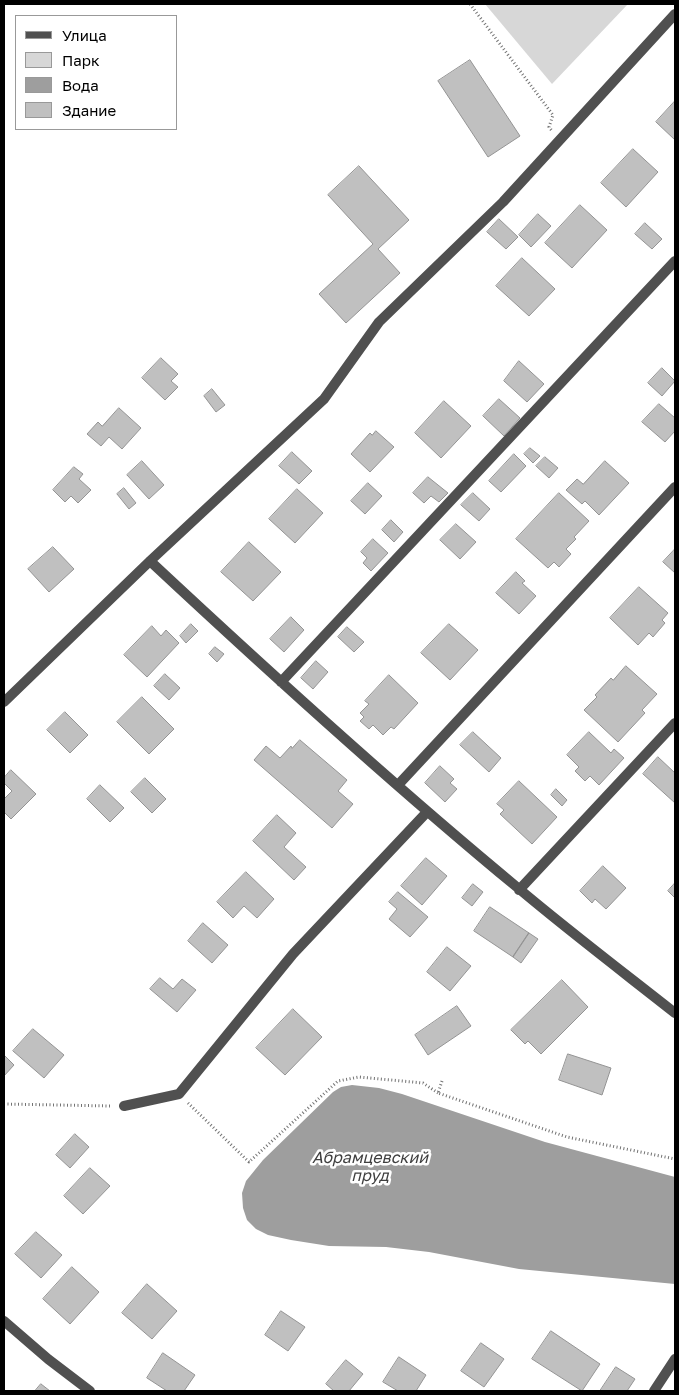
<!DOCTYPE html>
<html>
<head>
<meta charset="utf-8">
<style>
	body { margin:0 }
	#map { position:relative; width:679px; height:1395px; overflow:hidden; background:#fff; font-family:"Golos Text",sans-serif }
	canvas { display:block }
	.frame { position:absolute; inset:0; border:5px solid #000; pointer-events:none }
	.legend { position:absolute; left:15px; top:15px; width:162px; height:115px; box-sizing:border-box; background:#fff; border:1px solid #999; margin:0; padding:6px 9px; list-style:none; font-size:15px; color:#000 }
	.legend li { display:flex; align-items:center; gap:10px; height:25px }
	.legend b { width:25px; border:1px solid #999 }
</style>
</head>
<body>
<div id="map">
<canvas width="679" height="1395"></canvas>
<div class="frame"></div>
<ul class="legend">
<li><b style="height:6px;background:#505050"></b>Улица</li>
<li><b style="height:14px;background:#d7d7d7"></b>Парк</li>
<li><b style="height:14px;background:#9e9e9e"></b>Вода</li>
<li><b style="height:14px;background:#c0c0c0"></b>Здание</li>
</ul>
</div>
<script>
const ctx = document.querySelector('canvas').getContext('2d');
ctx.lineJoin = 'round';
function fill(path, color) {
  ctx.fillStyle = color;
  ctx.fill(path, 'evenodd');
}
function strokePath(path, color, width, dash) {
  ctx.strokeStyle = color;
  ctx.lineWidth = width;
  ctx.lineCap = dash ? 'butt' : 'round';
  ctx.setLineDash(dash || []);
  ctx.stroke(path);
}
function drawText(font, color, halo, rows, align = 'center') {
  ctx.font = font + ' "Golos Text",sans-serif';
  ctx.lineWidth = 5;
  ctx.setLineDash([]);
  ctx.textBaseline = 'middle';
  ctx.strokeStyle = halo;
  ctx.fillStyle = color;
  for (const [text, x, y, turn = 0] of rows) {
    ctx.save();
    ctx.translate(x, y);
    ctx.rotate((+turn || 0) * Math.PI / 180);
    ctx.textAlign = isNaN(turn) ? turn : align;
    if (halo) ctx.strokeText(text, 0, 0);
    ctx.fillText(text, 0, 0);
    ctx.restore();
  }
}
const green = new Path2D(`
	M485 4H628L552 84Z`);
const water = new Path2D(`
	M352 1085 379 1088 402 1094 545 1142 675 1177V1284L519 1269 429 1252 386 1247 329 1246 291 1240 268 1235 256 1229 247 1220 243 1208 242 1193 246 1181 263 1160 333 1092 341 1087Z`);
const building = new Path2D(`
	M470 60 520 136 488 157 438 81Z
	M675 101V140L656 122Z
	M633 149 658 172 626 207 601 183Z
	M359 166 409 220 378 249 400 273 346 323 319 294 373 244 328 195Z
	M580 205 607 230 572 268 545 243Z
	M538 214 551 226 531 247 519 235Z
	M499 219 518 237 506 249 487 232Z
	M645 223 662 239 652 249 635 234Z
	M522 258 555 289 529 316 496 286Z
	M161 358 178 374 171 381 178 387 165 400 142 378Z
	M519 361 544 384 527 402 504 381Z
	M662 368 675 381 662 396 648 383Z
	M212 389 225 405 216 412 204 396Z
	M499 399 520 418 504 436 483 416Z
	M444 401 471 426 441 458 415 433Z
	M659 404 675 418V431L665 442 642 422Z
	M119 408 141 428 122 449 109 437 101 446 87 434 98 422 102 426Z
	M376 431 394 447 370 472 351 454 370 433 372 435Z
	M530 448 540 456 533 463 524 454Z
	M292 452 312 471 299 484 279 466Z
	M514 454 526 466 501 492 489 481Z
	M545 457 558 468 549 478 536 466Z
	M142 461 164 485 149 499 127 475Z
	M605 461 629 483 599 515 585 501 582 504 566 490 577 479 583 484Z
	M74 467 83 474 79 479 91 490 78 503 71 496 65 502 53 490Z
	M428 477 448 493 439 502 431 496 424 503 413 493Z
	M368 483 382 496 365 514 351 501Z
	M124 488 136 503 129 509 117 494Z
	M297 489 323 513 295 543 269 519Z
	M473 493 490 509 479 521 461 505Z
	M559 493 589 521 574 537 576 539 566 549 571 554 559 567 554 562 548 568 516 539Z
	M391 520 403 532 394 542 382 530Z
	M456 524 476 542 460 559 440 540Z
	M373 539 388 553 371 571 363 563 367 558 361 552Z
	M249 542 281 572 253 601 221 572Z
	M53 547 74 569 49 592 28 569Z
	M675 549V573L663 562Z
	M516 572 525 581 522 583 536 596 519 614 496 593Z
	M639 587 668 613 662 620 665 623 653 637 649 633 638 645 610 618Z
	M291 617 304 630 284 652 270 639Z
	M191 624 198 631 186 643 180 636Z
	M449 624 478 650 450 680 421 653Z
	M152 626 161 636 166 630 179 643 147 677 124 655Z
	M347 627 364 642 354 652 338 637Z
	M215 647 224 654 217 662 209 654Z
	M316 661 328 672 313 689 301 678Z
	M626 666 657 694 642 710 645 713 618 742 584 710 597 697 595 695 611 678 613 680Z
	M165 674 180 688 169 700 154 686Z
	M389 675 418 703 394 729 391 727 383 735 373 725 369 729 360 721 364 717 360 713 369 704 365 701Z
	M142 697 174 729 149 754 117 722Z
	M65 712 88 735 70 753 47 730Z
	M473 732 501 758 489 772 460 745Z
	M589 732 611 753 614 749 624 758 599 785 590 776 585 781 575 771 579 767 567 755Z
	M300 740 347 780 338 791 353 804 332 828 254 760 266 746 280 758 291 746 292 748Z
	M658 757 675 773V803L643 774Z
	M440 766 454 779 450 783 457 789 445 802 425 783Z
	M11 770 36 794 11 819 4 812V799L12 791 4 783V778Z
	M145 778 166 799 152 813 131 792Z
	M519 781 557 817 532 844 500 814 504 810 497 804Z
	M100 785 124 808 110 822 87 799Z
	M556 789 567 800 562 806 551 795Z
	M277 815 296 833 284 847 306 867 294 880 253 841Z
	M426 858 447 876 422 905 401 886Z
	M603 866 626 888 606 909 595 899 592 903 580 891Z
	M246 872 274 899 257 918 244 906 233 918 217 902Z
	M675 883V898L668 891Z
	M473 884 483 892 472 906 462 898Z
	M398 892 428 917 410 937 389 919 397 909 389 902Z
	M490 907 529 933 513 957 474 931Z
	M203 923 228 945 212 963 188 941Z
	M529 933 538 939 521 963 513 957Z
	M447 947 471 966 450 991 427 972Z
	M160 978 173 989 182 979 196 990 177 1012 150 989Z
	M562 980 588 1007 541 1054 528 1041 525 1044 511 1030Z
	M457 1006 471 1026 428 1055 415 1035Z
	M293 1009 322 1037 285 1075 256 1048Z
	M33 1029 64 1055 44 1078 13 1051Z
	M568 1054 611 1068 602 1095 559 1080Z
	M4 1055 14 1065 4 1076Z
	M75 1134 89 1147 70 1168 56 1155Z
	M90 1168 110 1186 83 1214 64 1196Z
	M36 1232 62 1255 41 1278 15 1254Z
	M72 1267 99 1292 70 1324 43 1299Z
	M147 1284 177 1311 152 1339 122 1313Z
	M281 1311 305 1327 288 1351 265 1335Z
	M551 1331 600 1364 582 1391 532 1359Z
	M481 1343 504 1359 484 1387 461 1371Z
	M163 1353 195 1375 184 1391H167L147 1378Z
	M399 1357 426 1375 416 1391H398L383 1382Z
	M346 1360 363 1374 349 1391H334L326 1384Z
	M616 1367 635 1379 627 1391H600Z
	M41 1384 50 1391H35Z`);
const path = new Path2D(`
	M470 4 553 115 549 127 552 131
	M442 1081 438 1093 567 1137 675 1159
	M188 1103 249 1162 338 1081 359 1077 423 1083 438 1093
	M4 1104 111 1106`);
const minor = new Path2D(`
	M150 561C270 673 392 784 518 888 569 931 623 972 675 1013
	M281 682 675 261
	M4 702 150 561 324 399 379 322 503 202 675 14
	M398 785 675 487
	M519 890 675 723
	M124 1106 179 1094 293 954 427 812
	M4 1321 48 1359 90 1391
	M654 1391 675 1359`);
const waterNames = [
	["Абрамцевский",370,1158],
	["пруд",370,1176]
];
fill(green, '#d7d7d7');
fill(water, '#9e9e9e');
fill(building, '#c0c0c0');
strokePath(building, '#949494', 1);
strokePath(path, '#727272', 3, [1, 2.5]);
strokePath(minor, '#505050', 10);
drawText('italic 16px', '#3f3f3f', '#fff', waterNames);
</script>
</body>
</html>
